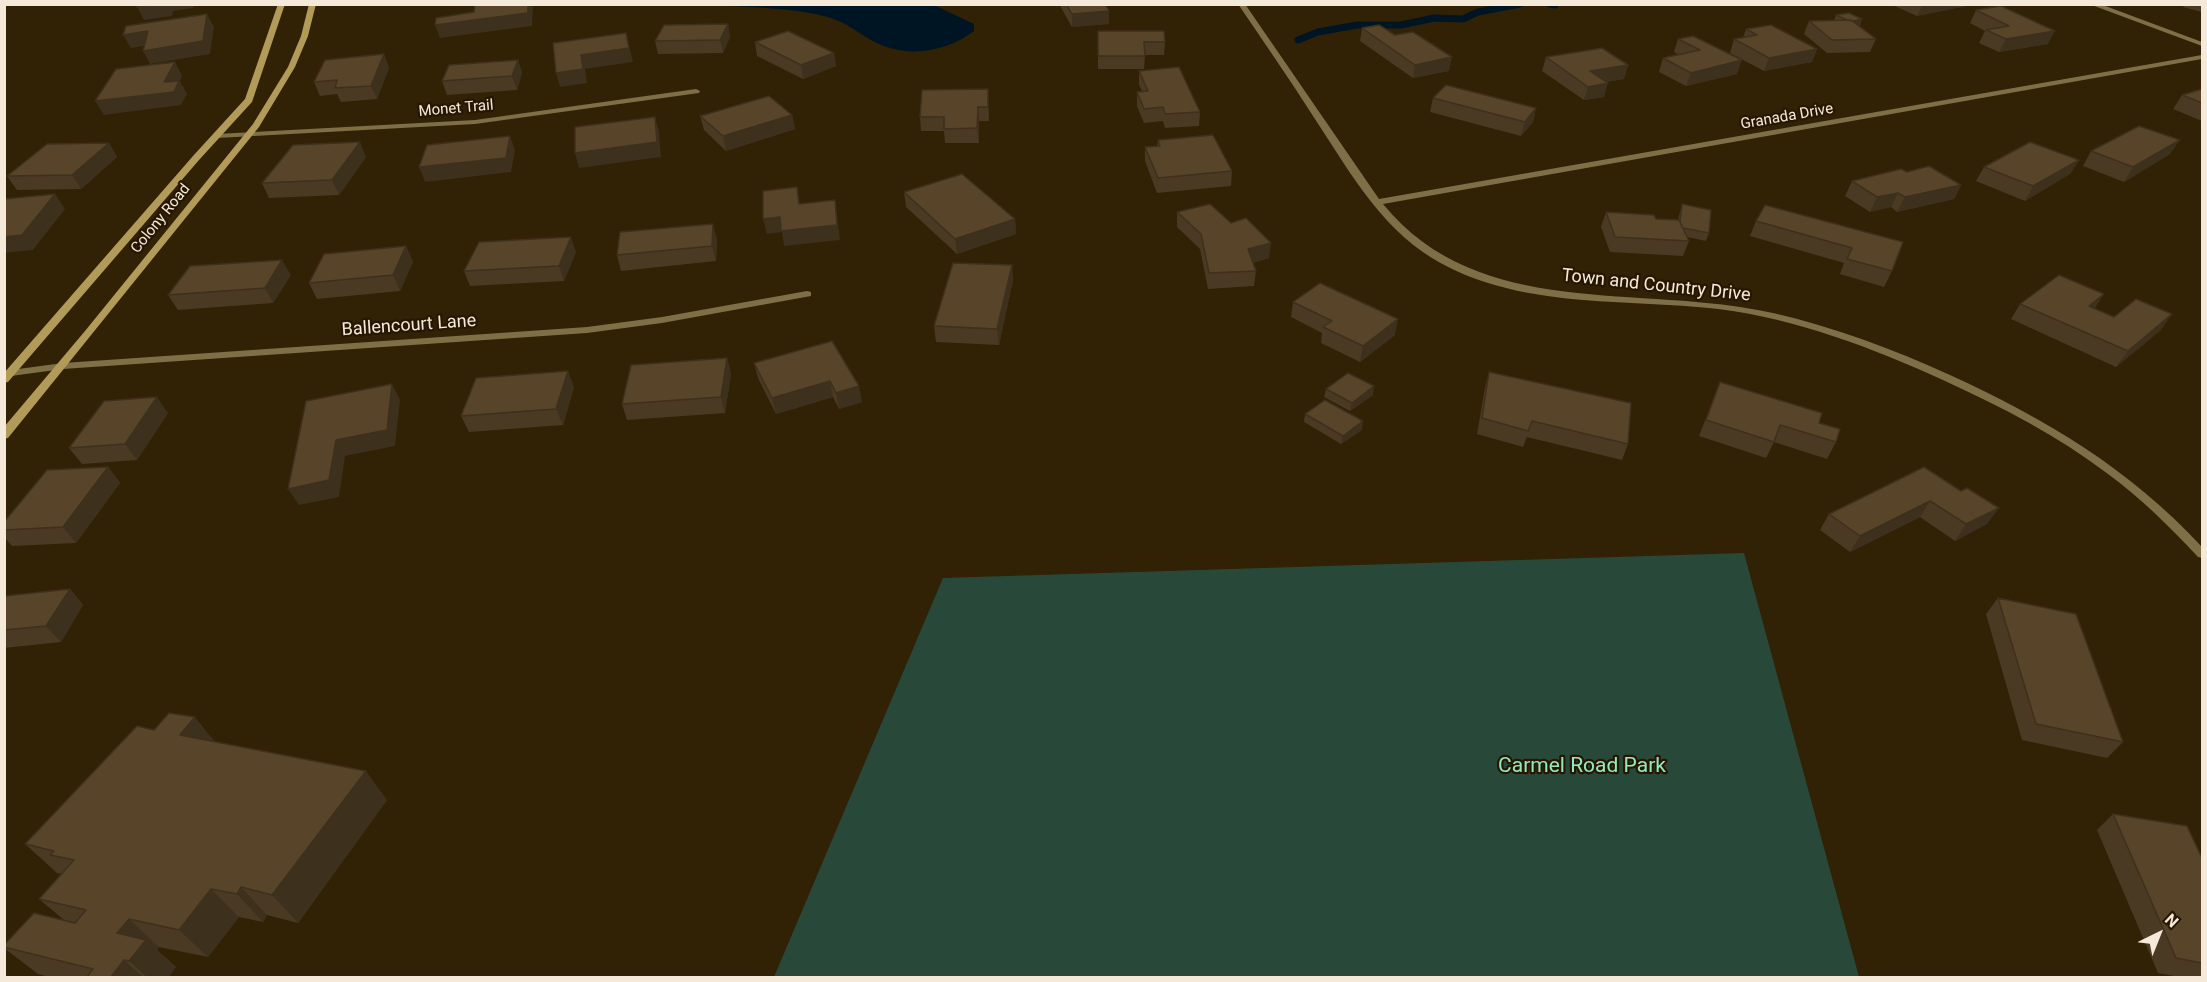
<!DOCTYPE html>
<html>
<head>
<meta charset="utf-8">
<style>
	body { margin:0 }
	#map { position:relative; width:2207px; height:982px; overflow:hidden; background:#312105; font-family:Roboto,sans-serif }
	canvas { display:block }
	.frame { position:absolute; inset:0; border:6px solid #f5eada; pointer-events:none }
	.north { position:absolute; left:2129px; top:904px; width:60px; height:60px; -webkit-text-stroke:4px #271700; paint-order:stroke; rotate:43deg; font-size:16px; font-weight:700; line-height:24px; text-align:center; color:#f5eada }
	.north::after { content:''; display:block; margin:auto; width:21px; height:27px; background:#f5eada; clip-path:polygon(50% 0,100% 100%,50% 72%,0 100%) }
</style>
</head>
<body>
<div id="map">
<canvas width="2207" height="982"></canvas>
<div class="frame"></div>
<div class="north">N</div>
</div>
<script>
const ctx = document.querySelector('canvas').getContext('2d');
ctx.lineJoin = 'round';
function fill(path, color) {
  ctx.fillStyle = color;
  ctx.fill(path, 'evenodd');
}
function strokePath(path, color, width, dash) {
  ctx.strokeStyle = color;
  ctx.lineWidth = width;
  ctx.lineCap = dash ? 'butt' : 'round';
  ctx.setLineDash(dash || []);
  ctx.stroke(path);
}
function drawText(font, color, halo, rows, align = 'center') {
  ctx.font = font + ' Roboto,sans-serif';
  ctx.lineWidth = 4.5;
  ctx.setLineDash([]);
  ctx.textBaseline = 'middle';
  ctx.strokeStyle = halo;
  ctx.fillStyle = color;
  for (const [text, x, y, turn = 0] of rows) {
    ctx.save();
    ctx.translate(x, y);
    ctx.rotate((+turn || 0) * Math.PI / 180);
    ctx.textAlign = isNaN(turn) ? turn : align;
    if (halo) ctx.strokeText(text, 0, 0);
    ctx.fillText(text, 0, 0);
    ctx.restore();
  }
}
const green = new Path2D(`
	M1744 553 1859 977H774L943 578Z`);
const water = new Path2D(`
	M694 5H934L974 24V31C945 53 904 59 871 40 857 32 848 24 831 18 796 7 731 6 694 5Z`);
const stream = new Path2D(`
	M1550 4 1555 5
	M1298 40 1318 32 1357 25H1401L1434 18 1463 19 1478 12 1520 4`);
const minor = new Path2D(`
	M1238 4H1245L1379 199 2202 55V59L1383 204C1479 322 1641 283 1773 313 1834 327 1893 349 1950 375 2046 419 2130 469 2202 547V558L2198 557C2170 527 2141 498 2108 474 2058 436 2002 407 1945 381 1873 348 1797 319 1718 309 1624 298 1517 310 1432 258 1378 225 1347 167 1313 116 1289 78 1263 41 1238 4Z
	M696 89 700 91 699 93 475 124 217 138 213 136 217 134 475 120Z
	M807 291 811 292V296L662 323 587 333 63 369 11 376 6 373 11 370 63 363 587 327 662 317Z`);
const tertiary = new Path2D(`
	M2089 4H2100L2202 42V46Z`);
const secondary = new Path2D(`
	M278 4H285L252 102 199 160 8 382 4 383V373L193 156 245 99Z
	M309 4H316L308 36 295 67 259 127 8 438 4 439V427L85 331 253 124 288 67 301 36Z`);
const wall = new Path2D(`
	M1059 4H1105L1109 11V24L1072 27Z
	M1890 4H1976L1917 16Z
	M2185 4H2202V12L2183 7Z
	M1976 10 2048 44 1999 52 1979 43 1985 31 1970 23Z
	M1836 15 1862 19 1860 26 1876 39 1870 52 1827 53 1804 34 1809 21H1834Z
	M728 24 730 37 723 53 658 54 655 41Z
	M1362 28 1449 71 1413 78 1360 41Z
	M1746 29 1817 49 1812 62 1764 71 1730 53 1734 39 1743 38Z
	M1098 31 1165 42 1164 55H1145L1144 69H1098Z
	M1693 36 1737 74 1686 86 1659 72 1663 58 1679 55 1674 52 1678 39Z
	M755 42 834 53 836 66 803 79 757 56Z
	M384 54 389 68 377 99 341 102 337 94 320 96 314 82Z
	M1546 57 1628 65 1624 79 1606 82 1604 97 1584 100 1542 71Z
	M518 60 522 73 517 90 447 95 442 81Z
	M1139 71 1200 112 1199 126 1165 128 1163 121 1144 123 1137 106V92L1142 91 1139 85Z
	M988 89 989 121H979V143H945L944 131H921L920 117Z
	M2202 89V121L2173 109 2182 95Z
	M1433 98 1536 108 1533 122 1521 136 1430 112Z
	M792 115 795 129 726 151 704 130 700 116Z
	M1158 140 1232 171 1231 186 1157 193 1145 161V147L1157 146Z
	M109 143 117 157 81 189 17 190 7 176Z
	M2091 151 2170 154 2124 182 2083 166Z
	M366 157 339 195 269 198 262 183Z
	M2079 160 2070 174 2025 201 1976 181 1984 167Z
	M1907 172 1961 185 1954 199 1897 212 1891 207 1870 212 1845 196 1852 181Z
	M904 192 1015 219 1016 234 957 254 906 207Z
	M1682 204 1709 233 1706 241 1687 237 1689 241 1683 256 1610 252 1601 227 1606 212 1656 219 1678 220Z
	M1177 212 1269 258 1253 263 1256 271 1254 286 1208 289 1200 249 1177 227Z
	M1756 221 1903 242 1892 271 1884 287 1840 274 1844 263 1750 236Z
	M717 239 716 261 621 271 617 255Z
	M406 246 413 262 400 291 317 299 309 283Z
	M576 252 564 281 470 286 464 271Z
	M1012 265 1013 280 999 345 936 342 934 326Z
	M291 275 273 303 178 310 168 295Z
	M1293 302 1395 335 1360 362 1321 343 1322 333 1291 317Z
	M2020 304 2095 309 2114 317 2161 330 2116 367 2011 319Z
	M832 341 862 402 839 409 833 397 776 414 758 378 754 363Z
	M727 358 731 374 725 413 627 420 622 404Z
	M1489 372 1628 444 1622 460 1527 437 1523 447 1477 434 1485 388Z
	M1720 382 1819 423 1836 442 1827 459 1774 442 1766 458 1699 436Z
	M574 387 563 425 469 432 461 416Z
	M1326 389 1373 395 1350 411 1324 397Z
	M168 413 137 460 82 464 69 448Z
	M1305 414 1362 430 1341 444 1304 422Z
	M108 467 120 483 76 543 12 546 4 537V522Z
	M1961 491 1987 524 1955 541 1920 517 1850 552 1820 530 1829 514Z
	M70 589 83 605 61 642 4 648V596Z
	M1998 598 2123 742 2107 758 2022 740 1986 614Z
	M215 742 387 800 298 923 267 915 263 922 239 917 208 957 159 947 157 950 176 967 168 978H53L38 974 4 948V945L64 920 39 899 62 874 57 873 25 844Z
	M2113 814 2202 858V978H2184L2158 973 2097 830Z`);
const shadedWall = new Path2D(`
	M155 4H194L193 8 173 11 172 16 144 20 137 7Z
	M528 4H532L533 7 532 26 440 38 435 25Z
	M1923 4H1976L1917 16Z
	M1109 11V24L1072 27V14Z
	M207 14 214 27 210 54 150 64 143 51Z
	M1862 19 1860 26 1849 22Z
	M728 24 730 37 723 53 720 40Z
	M148 31 155 44 131 48 123 35Z
	M2055 31 2048 44 1999 52 2006 39Z
	M626 33 633 62 585 69 587 83 560 87 556 73 581 55Z
	M1817 49 1812 62 1764 71 1769 58Z
	M834 53 836 66 803 79 801 65Z
	M384 54 389 68 377 99 371 86Z
	M1452 57 1449 71 1413 78 1415 65Z
	M518 60 522 73 517 90 512 76Z
	M1742 60 1737 74 1686 86 1691 73Z
	M175 62 182 75 180 81 187 94 181 105 104 115 95 101 164 82Z
	M1628 65 1624 79 1587 85 1590 71Z
	M1608 83 1604 97 1584 100 1588 87Z
	M978 107 979 121V143L977 128Z
	M1536 108 1533 122 1521 136 1525 122Z
	M792 115 795 129 726 151 723 136Z
	M655 117 659 131 661 157 579 168 575 153Z
	M510 136 515 150 511 172 425 182 419 167Z
	M2180 140 2170 154 2124 182 2133 167Z
	M360 142 366 157 339 195 332 180Z
	M109 143 117 157 81 189 72 175Z
	M2079 160 2070 174 2025 201 2033 186Z
	M1961 185 1954 199 1897 212 1905 197Z
	M1898 193 1891 207 1870 212 1877 197Z
	M55 194 65 209 33 250 4 253V237Z
	M835 200 840 240 784 246 782 232 767 234 763 219Z
	M1015 219 1016 234 957 254 955 239Z
	M713 224 717 239 716 261 712 246Z
	M571 237 576 252 564 281 559 266Z
	M1271 243 1269 258 1247 264 1248 249Z
	M406 246 413 262 400 291 393 275Z
	M282 260 291 275 273 303 265 288Z
	M1012 265 1013 280 999 345 997 329Z
	M2104 294 2094 310 2089 306Z
	M2172 314 2161 330 2116 367 2128 351Z
	M1398 319 1395 335 1360 362 1363 346Z
	M727 358 731 374 725 413 721 397Z
	M568 371 574 387 563 425 556 409Z
	M830 381 833 397 776 414 772 398Z
	M392 384 400 400 395 446 345 456 339 497 299 505 288 489 336 440Z
	M859 386 862 402 839 409 836 393Z
	M1374 386 1373 395 1350 411 1352 403Z
	M157 397 168 413 137 460 125 444Z
	M1363 421 1362 430 1341 444 1343 436Z
	M108 467 120 483 76 543 63 527Z
	M1930 501 1920 517 1850 552 1860 536Z
	M1999 508 1987 524 1955 541 1966 524Z
	M70 589 83 605 61 642 46 626Z
	M195 717 219 747 180 735Z
	M366 771 387 800 298 923 272 895Z
	M241 887 267 915 263 922 237 894Z
	M211 889 239 917 208 957 179 930Z
	M129 919 159 947 157 950 176 967 168 978H148L129 961 117 933Z
	M124 960 144 978H110Z`);
const building = new Path2D(`
	M138 4H155L137 7Z
	M475 4H528V13L435 25 436 18 474 12Z
	M1066 4H1105L1109 11 1072 14Z
	M2001 6 2055 31 2006 39 1986 30 2009 26 1976 10Z
	M1849 13 1862 19 1853 21 1847 20 1836 15Z
	M207 14 203 41 143 51 148 31 123 35 126 26Z
	M1851 20 1876 39 1832 40 1809 21Z
	M728 24 720 40 655 41 664 25Z
	M1379 25 1395 35 1413 32 1452 57 1415 65 1362 28Z
	M1771 25 1817 49 1769 58 1734 39 1757 35 1746 29Z
	M788 31 834 53 801 65 755 42Z
	M1098 31H1164L1165 42H1144L1145 56H1098Z
	M626 33 629 48 581 55 583 69 556 73 553 43Z
	M1693 36 1742 60 1691 73 1663 58 1700 50 1678 39Z
	M1602 48 1628 65 1590 71 1608 83 1588 87 1546 57Z
	M384 54 371 86 335 88 337 80 314 82 325 60Z
	M518 60 512 76 442 81 449 65Z
	M175 62 164 82 179 81 174 92 95 101 116 69Z
	M1179 67 1200 112 1165 114 1163 107 1144 109 1137 92 1148 91 1139 71Z
	M1446 85 1536 108 1525 122 1433 98Z
	M988 89V107H978L977 128 944 129V117H920L922 90Z
	M2202 89V103L2182 95Z
	M769 96 792 115 723 136 700 116Z
	M655 117 657 142 575 153V127Z
	M2139 126 2180 140 2133 167 2091 151Z
	M1213 135 1232 171 1158 178 1145 147 1160 146 1158 140Z
	M510 136 506 158 419 167 427 145Z
	M360 142 332 180 262 183 293 145Z
	M2030 142 2079 160 2033 186 1984 167Z
	M109 143 72 175 7 176 47 144Z
	M1929 166 1961 185 1905 197 1898 193 1877 197 1852 181 1901 169 1907 172Z
	M962 174 1015 219 955 239 904 192Z
	M797 187 799 204 835 200 837 225 781 231 780 217 763 219V191Z
	M55 194 22 235 4 237V199Z
	M1210 204 1231 223 1246 218 1271 243 1248 249 1256 271 1209 273 1201 234 1177 212Z
	M1682 204 1711 210 1709 233 1683 228 1680 222Z
	M1765 205 1903 242 1892 271 1847 259 1852 248 1756 221Z
	M1606 212 1654 215 1656 219 1679 220 1689 241 1615 237Z
	M713 224 712 246 617 255 620 232Z
	M571 237 559 266 464 271 479 242Z
	M406 246 393 275 309 283 324 254Z
	M282 260 265 288 168 295 190 266Z
	M953 263 1012 265 997 329 934 326Z
	M2059 275 2104 294 2089 306 2114 317 2136 299 2172 314 2128 351 2020 304Z
	M1320 283 1398 319 1363 346 1323 327 1332 321 1293 302Z
	M832 341 859 386 836 393 830 381 772 398 754 363Z
	M727 358 721 397 622 404 631 365Z
	M568 371 556 409 461 416 476 378Z
	M1489 372 1631 403 1628 444 1532 421 1528 431 1482 418Z
	M1348 373 1374 386 1352 403 1326 389Z
	M1720 382 1822 413 1819 423 1840 429 1836 442 1780 425 1774 442 1706 420Z
	M392 384 387 430 336 440 329 480 288 489 306 401Z
	M157 397 125 444 69 448 104 401Z
	M1325 400 1363 421 1343 436 1305 414Z
	M108 467 63 527 4 530V522L47 470Z
	M1924 467 1961 491 1967 488 1999 508 1966 524 1930 501 1860 536 1829 514Z
	M70 589 46 626 4 630V596Z
	M1998 598 2076 614 2123 742 2036 724Z
	M169 713 195 717 180 735 366 771 272 895 241 887 237 894 211 889 179 930 129 919 117 933 146 940 129 961 124 960 110 978H86L93 969 4 947V945L34 913 75 923 86 910 39 899 74 860 50 855 54 851 25 844 137 726 154 730Z
	M2113 814 2187 826 2202 858V963L2176 958Z`);
const farStreetnames = [
	["Monet Trail",456,109,-5],
	["Granada Drive",1787,117,-10],
	["Colony Road",161,219,-51]
];
const streetNames = [
	["Town and Country Drive",1656,286,6],
	["Ballencourt Lane",409,326,-4]
];
const nearParknames = [
	["Carmel Road Park",1582,767]
];
fill(green, '#28493a');
fill(water, '#001524');
strokePath(stream, '#001524', 7);
fill(minor, '#7e6f47');
fill(tertiary, '#7e6f47');
fill(secondary, '#b29a58');
fill(wall, '#4b3a23');
fill(shadedWall, '#3d301d');
fill(building, '#574429');
strokePath(building, '#3d301d', 1.5);
drawText('15px', '#f5eada', '#271700', farStreetnames);
drawText('18px', '#f5eada', '#271700', streetNames);
drawText('21px', '#92eac2', '#271700', nearParknames);
</script>
</body>
</html>
